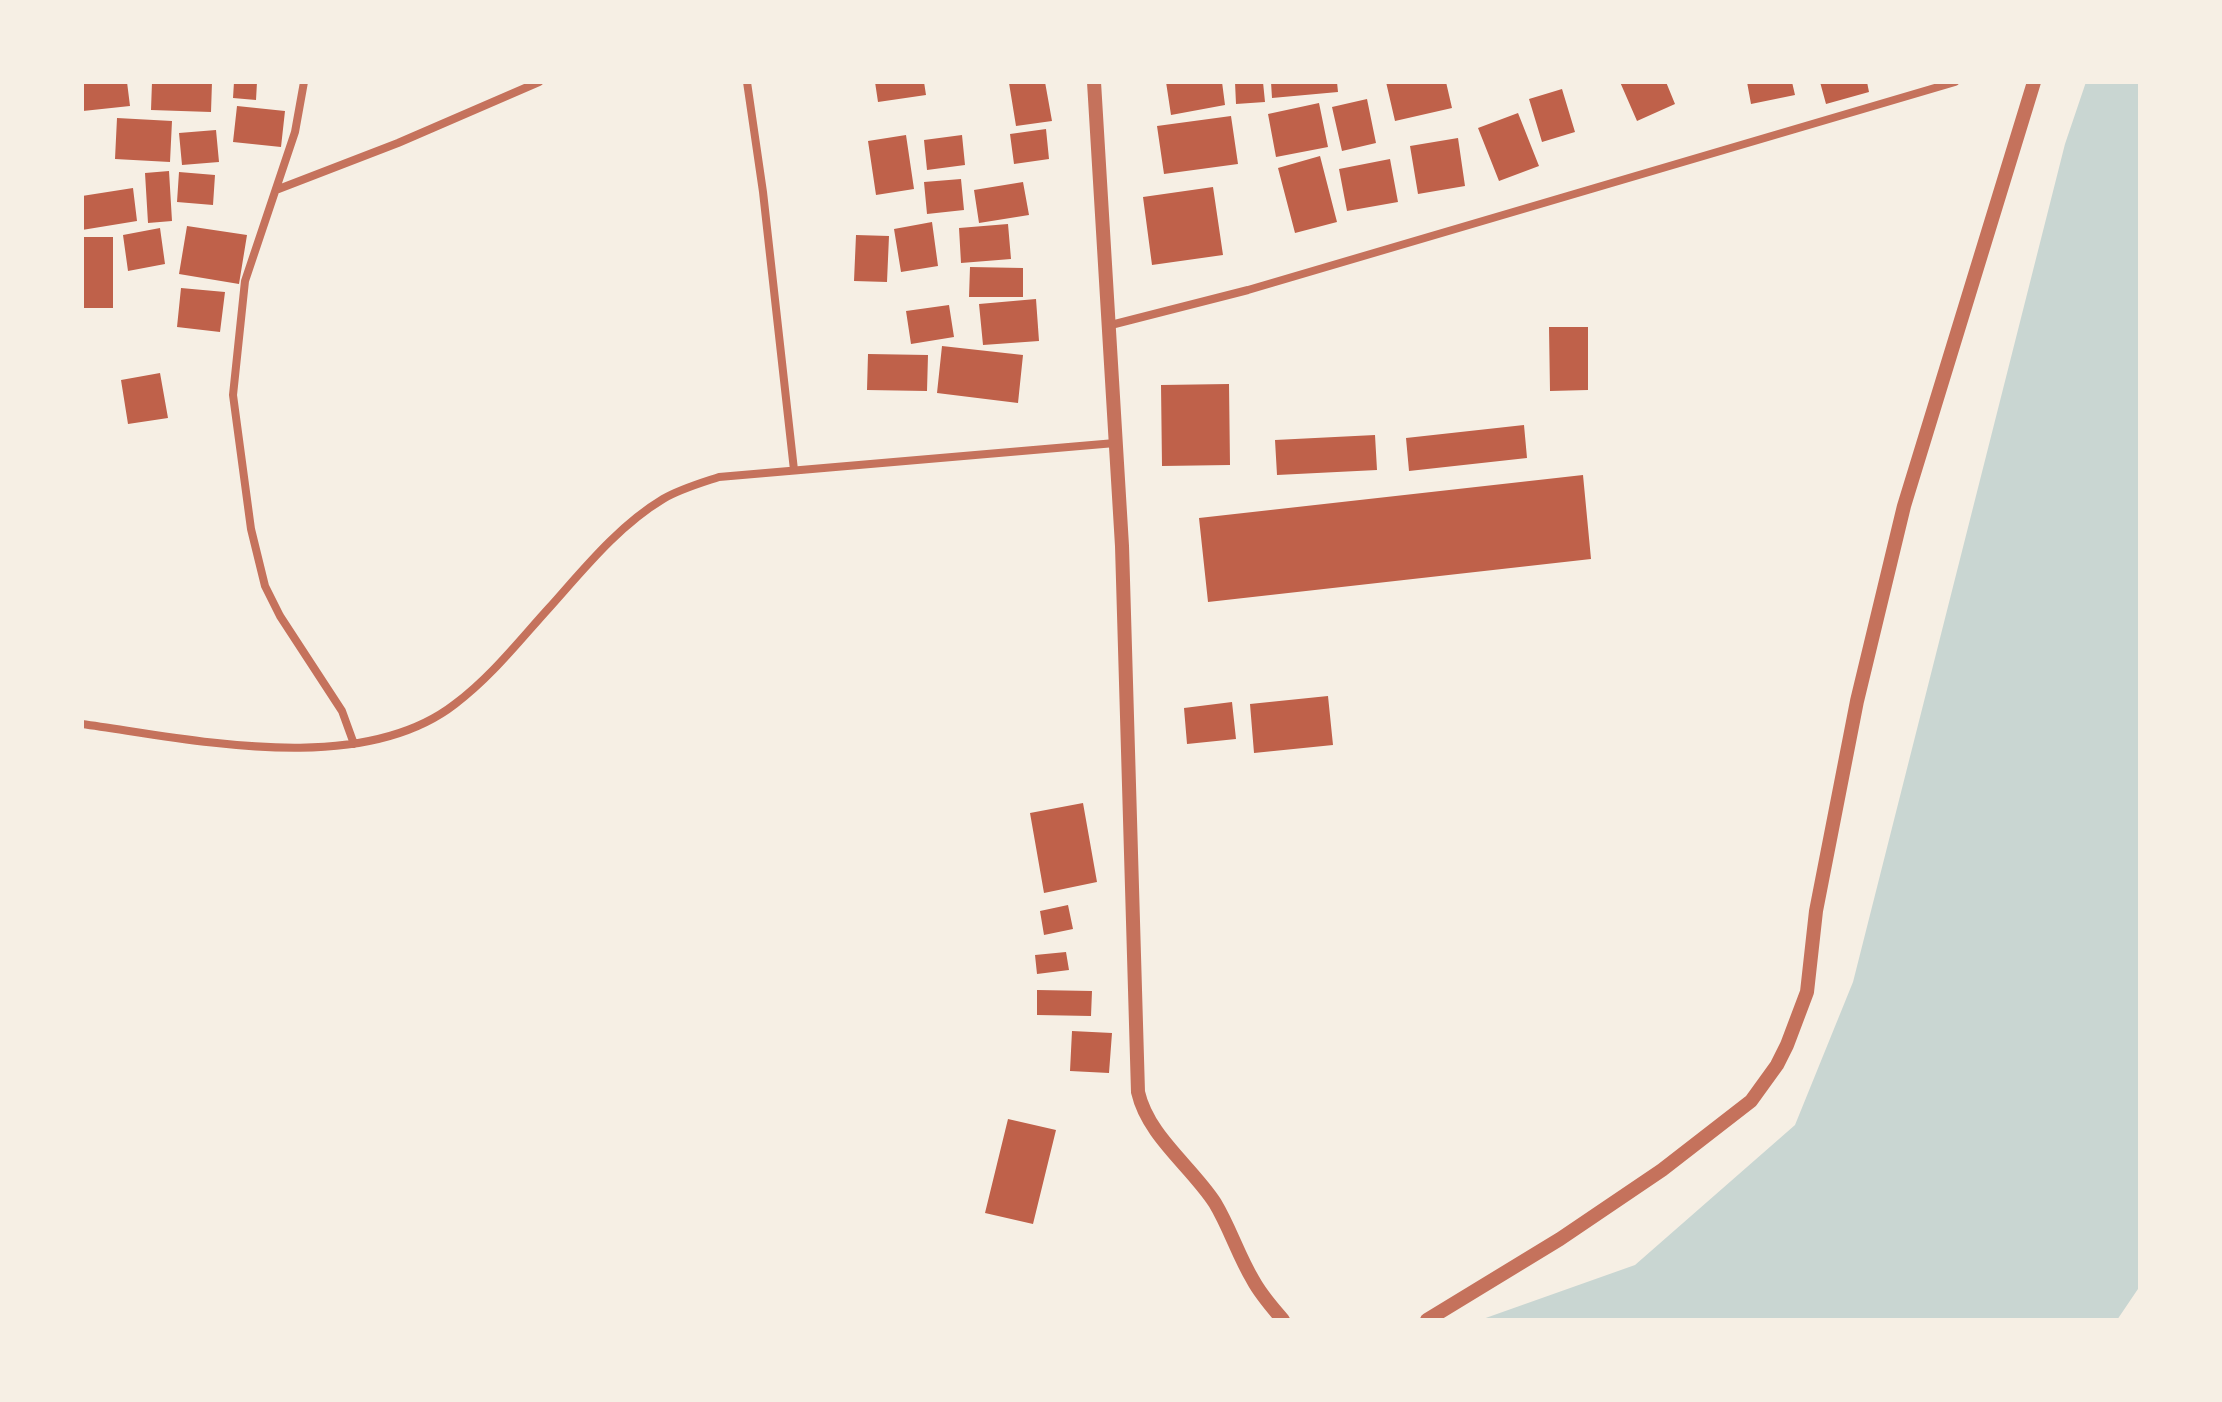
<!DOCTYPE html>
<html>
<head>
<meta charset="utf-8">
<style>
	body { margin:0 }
	#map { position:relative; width:2222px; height:1402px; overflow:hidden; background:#f6efe4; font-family:Jost,sans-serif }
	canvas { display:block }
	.frame { position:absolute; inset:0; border:84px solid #f6efe4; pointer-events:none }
</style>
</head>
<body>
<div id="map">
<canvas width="2222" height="1402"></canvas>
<div class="frame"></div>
</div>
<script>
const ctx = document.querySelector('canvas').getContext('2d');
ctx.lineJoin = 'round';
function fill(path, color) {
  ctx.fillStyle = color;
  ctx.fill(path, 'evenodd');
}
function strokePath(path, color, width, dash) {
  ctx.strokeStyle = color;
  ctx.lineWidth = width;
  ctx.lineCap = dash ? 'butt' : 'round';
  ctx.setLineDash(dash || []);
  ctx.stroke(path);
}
const water = new Path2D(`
	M2086 82H2140V1286L2117 1320H1480L1635 1265 1795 1125 1853 982 2065 144Z`);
const building = new Path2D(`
	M82 82H127L130 106 83 111Z
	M152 82H212L211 112 151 110Z
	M234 82H257L256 100 233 98Z
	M875 82H924L926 95 878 102Z
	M1045 82 1052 121 1016 126 1009 83Z
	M1166 82H1222L1225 105 1171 115Z
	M1235 82H1263L1265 102 1236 104Z
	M1271 82H1337L1338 92 1272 98Z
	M1386 82H1446L1452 108 1395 121Z
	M1620 82H1666L1675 104 1637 121Z
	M1747 82H1792L1795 95 1751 104Z
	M1820 82H1867L1869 92 1826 104Z
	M1562 89 1575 132 1542 142 1529 99Z
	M1367 99 1376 143 1342 151 1332 107Z
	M1319 103 1328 147 1276 157 1268 114Z
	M237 106 285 111 281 147 233 142Z
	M1518 113 1539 166 1499 181 1478 128Z
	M1231 116 1238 164 1164 174 1157 126Z
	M117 118 172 121 170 162 115 159Z
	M1046 129 1049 159 1014 164 1010 134Z
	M216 130 219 162 182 165 179 133Z
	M906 135 914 189 876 195 868 141Z
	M962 135 965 165 927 170 924 140Z
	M1458 138 1465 186 1418 194 1410 146Z
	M1320 156 1337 222 1295 233 1278 168Z
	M1390 159 1398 202 1347 211 1339 169Z
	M169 171 172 221 148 223 145 173Z
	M179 172 215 175 213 205 177 202Z
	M961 179 964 210 927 214 924 182Z
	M1023 182 1029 215 979 223 974 190Z
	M1213 187 1223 255 1152 265 1143 197Z
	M133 188 137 221 82 230V196Z
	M932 222 938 266 901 272 894 229Z
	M1008 224 1011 259 961 263 959 228Z
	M187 226 247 235 239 284 179 274Z
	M160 228 165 264 128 271 123 235Z
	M856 235 889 236 887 282 854 281Z
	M82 237H113V308H82Z
	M970 267 1023 268V297H969Z
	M181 288 225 292 220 332 177 327Z
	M1036 299 1039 341 983 345 979 304Z
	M949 305 954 337 911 344 906 311Z
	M1549 327H1588V390L1550 391Z
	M942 346 1023 355 1018 403 937 393Z
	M868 354 928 355 927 391 867 390Z
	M160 373 168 418 128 424 121 380Z
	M1229 384 1230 465 1162 466 1161 385Z
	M1524 425 1527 458 1409 471 1406 438Z
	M1375 435 1377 470 1277 475 1275 440Z
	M1583 475 1591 559 1208 602 1199 518Z
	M1328 696 1333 745 1254 753 1250 704Z
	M1232 702 1236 739 1187 744 1184 708Z
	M1083 803 1097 882 1044 893 1030 813Z
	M1068 905 1073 929 1044 935 1040 911Z
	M1066 952 1069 970 1037 974 1035 955Z
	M1037 990 1092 991 1091 1016 1037 1015Z
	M1072 1031 1112 1033 1109 1073 1070 1071Z
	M1008 1119 1056 1130 1033 1224 985 1213Z`);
const minor = new Path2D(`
	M304 82 295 132 245 281 233 395 251 529 265 586 280 616 342 711 354 744
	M747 82 763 192 794 470
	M276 190 398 143 539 82
	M1107 326 1248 290 1955 82
	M82 724C192 739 360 778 455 704 491 677 519 641 549 608 583 570 618 526 663 499 680 489 701 483 719 477L1115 443`);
const tertiary = new Path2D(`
	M1094 82 1122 546 1138 1092C1148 1136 1191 1166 1215 1203 1230 1228 1238 1255 1253 1280 1261 1295 1272 1307 1283 1320
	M1427 1320 1560 1239 1662 1170 1751 1101 1777 1065 1787 1045 1807 992 1816 911 1857 701 1904 506 2034 82`);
fill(water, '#c9d6d2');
fill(building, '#bf614a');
strokePath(minor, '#c5725c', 8);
strokePath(tertiary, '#c5725c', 14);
</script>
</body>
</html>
